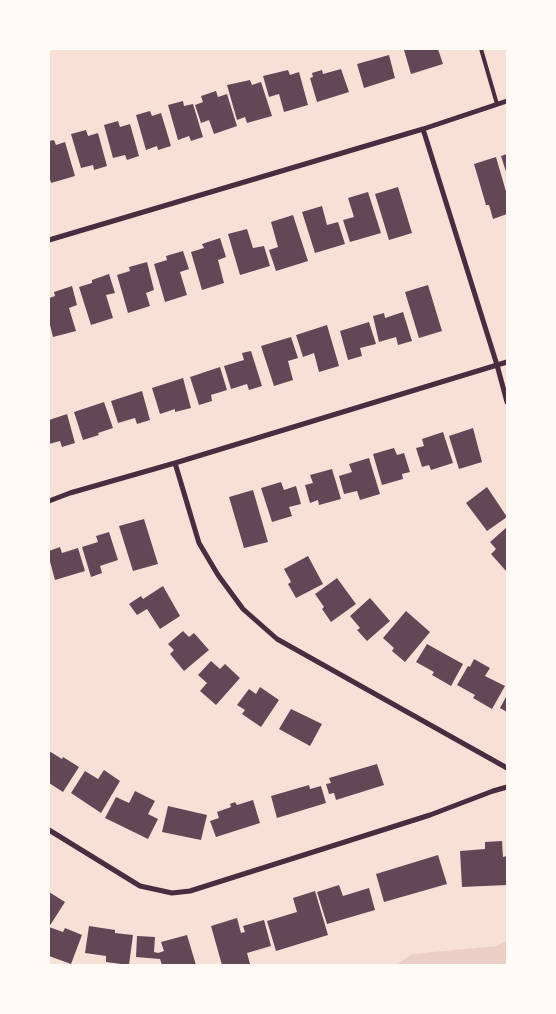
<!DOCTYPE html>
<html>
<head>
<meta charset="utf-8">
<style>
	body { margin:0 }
	#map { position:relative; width:556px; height:1014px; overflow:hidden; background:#f7e1d7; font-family:"DejaVu Sans",sans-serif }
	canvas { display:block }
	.frame { position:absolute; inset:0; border:50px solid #fffaf5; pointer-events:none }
</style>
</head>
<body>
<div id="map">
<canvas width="556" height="1014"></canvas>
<div class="frame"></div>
</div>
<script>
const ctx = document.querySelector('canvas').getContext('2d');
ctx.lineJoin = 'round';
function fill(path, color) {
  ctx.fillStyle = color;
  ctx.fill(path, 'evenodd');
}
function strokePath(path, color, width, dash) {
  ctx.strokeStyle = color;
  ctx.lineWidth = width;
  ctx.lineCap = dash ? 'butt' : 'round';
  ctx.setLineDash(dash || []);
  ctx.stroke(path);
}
const green = new Path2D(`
	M507 940V965H396L412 954 497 946Z`);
const building = new Path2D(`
	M409 49H438L443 64 411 74 404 50Z
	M389 55 395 78 364 88 357 64Z
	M341 69 349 92 317 102 310 78 313 77 312 73 322 70 323 74Z
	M288 70 290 75 299 72 308 105 284 112 279 94 269 97 263 76Z
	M250 80 252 85 261 82 272 116 247 123 245 117 237 120 227 85Z
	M216 91 218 97 227 94 237 126 214 134 209 120 201 123 195 105 203 102 201 96Z
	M183 101 184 106 193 104 203 137 191 141 189 136 178 140 168 105Z
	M150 111 152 116 161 113 171 146 158 150 157 146 146 150 136 115Z
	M118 121 120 127 130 124 139 156 127 160 125 155 113 158 104 125Z
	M86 130 88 136 98 133 107 166 94 170 93 165 81 168 71 134Z
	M54 140 56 145 65 142 75 176 51 183 49 176V141Z
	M507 154V175L501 156Z
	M496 157 507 195V214L493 219 489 205H486L474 164Z
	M398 187 412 233 389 240 375 194Z
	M368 192 381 233 350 242 343 220 354 217 348 198Z
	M322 206 327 225 338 222 345 244 315 253 302 212Z
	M293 215 308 261 276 271 269 250 278 247 271 222Z
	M247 229 253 248 264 246 270 266 240 275 228 234Z
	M220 238 226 257 218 260 224 283 202 290 191 252 204 248 202 244Z
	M183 251 189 269 180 272 187 295 165 302 154 264 167 260 166 256Z
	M147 262 154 290 146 293 150 306 128 313 117 275 130 271 129 267Z
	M109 274 115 293 106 295 113 318 91 325 79 287 92 283V280Z
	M428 285 442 331 419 338 405 292Z
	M72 286 77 305 69 308 76 331 53 337 49 321V298L55 296 54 292Z
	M403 312 412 341 398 345 396 337 379 342 373 316 384 313 385 318Z
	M369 322 376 344 360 348 362 356 348 360 340 331Z
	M327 325 339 366 319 372 314 353 303 357 296 335Z
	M291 337 298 358 288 361 293 380 274 386 261 346Z
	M251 351 262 386 249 390 247 384 231 389 224 366 244 360 242 353Z
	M220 367 227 390 211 395 212 401 199 405 190 377Z
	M183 378 191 408 175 412V409L160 414 152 388Z
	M142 391 150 420 137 424 135 418 118 423 111 401Z
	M104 402 113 428 98 433 99 435 83 440 74 412Z
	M67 414 75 443 62 447 60 441 49 444V420Z
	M473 428 482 462 459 469 449 436Z
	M443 432 453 463 431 470 429 465 422 467 416 448 424 446 422 439Z
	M394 448 397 455 404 453 410 472 402 474 403 479 382 485 373 454Z
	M369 458 380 494 360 500 357 491 344 494 339 476 352 472 349 464Z
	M332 469 341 499 319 505 318 500 310 503 305 485 313 483 310 475Z
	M281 482 284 490 296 486 301 504 289 507 292 516 272 522 261 488Z
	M487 487 507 517 487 531 466 503Z
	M253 490 268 542 244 548 229 497Z
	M144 519 158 564 133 571 119 526Z
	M507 527V570L506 571 491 554 496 549 490 542Z
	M109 532 118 560 100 566 102 573 91 577 82 547 98 542 96 536Z
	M60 547 62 553 78 548 85 571 55 580 49 558V551Z
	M308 556 323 584 296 598 288 584 291 582 284 569Z
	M337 578 356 604 331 622 322 609 324 607 315 594Z
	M163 586 180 616 160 629 147 609 137 615 129 604 141 596 143 599Z
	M370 598 390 621 367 641 357 630 360 628 350 616Z
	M406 611 430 632 405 662 392 651 394 648 383 638Z
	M183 631 189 637 194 633 209 650 184 671 170 654 174 650 168 644Z
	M427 644 463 664 451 686 432 675 434 672 416 662Z
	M474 659 490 668 485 676 505 686 492 709 473 698 475 695 457 685 468 666 470 667Z
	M211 661 220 669 225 664 240 678 216 705 200 691 207 683 198 675Z
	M260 687 279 700 261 727 242 714 245 710 237 705 249 689 256 694Z
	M507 695V712L500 708Z
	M291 709 322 724 310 746 279 729Z
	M49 751 62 759 63 757 79 767 63 792 49 783Z
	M377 764 384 785 336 800 334 793 329 794 326 784 331 783 329 778Z
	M104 770 120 781 101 813 71 793 85 771 98 779Z
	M309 785 310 789 321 786 326 803 277 818 271 796Z
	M135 791 155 801 148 814 158 819 148 839 105 818 116 797 129 803Z
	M253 800 260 823 216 837 210 821 219 818 217 812 231 807 230 804 235 802 237 805Z
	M168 806 207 815 201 840 162 832Z
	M502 841 503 857 507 856V885L462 887 460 851 485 849V842Z
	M438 855 447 884 384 902 376 874Z
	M339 885 343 896 369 888 375 910 327 924 317 892Z
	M315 891 328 935 276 951 267 921 297 912 293 898Z
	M49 892 65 902 49 927 63 932 65 928 82 935 71 964 49 956Z
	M237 918 241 933 245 932 243 926 264 920 271 946 247 953 250 964 244 965H222L211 926Z
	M89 926 115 930V933L133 935 129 965 106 962V956L85 953Z
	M187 935 196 965H162L160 959 136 957 137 936 155 937 154 952 158 953 164 951 161 942Z`);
const service = new Path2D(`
	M481 49 497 104`);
const minor = new Path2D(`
	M423 129 497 365 507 402
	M49 240 423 129 507 101
	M175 463 199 543 218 575 243 609 277 639 507 768
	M49 501 70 493 175 463 507 362
	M49 830 140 886 172 893 190 891 430 815 493 791 507 787`);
fill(green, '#ebcfc5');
fill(building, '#644757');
strokePath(service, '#4a2c40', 4);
strokePath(minor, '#4a2c40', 5);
</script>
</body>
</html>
